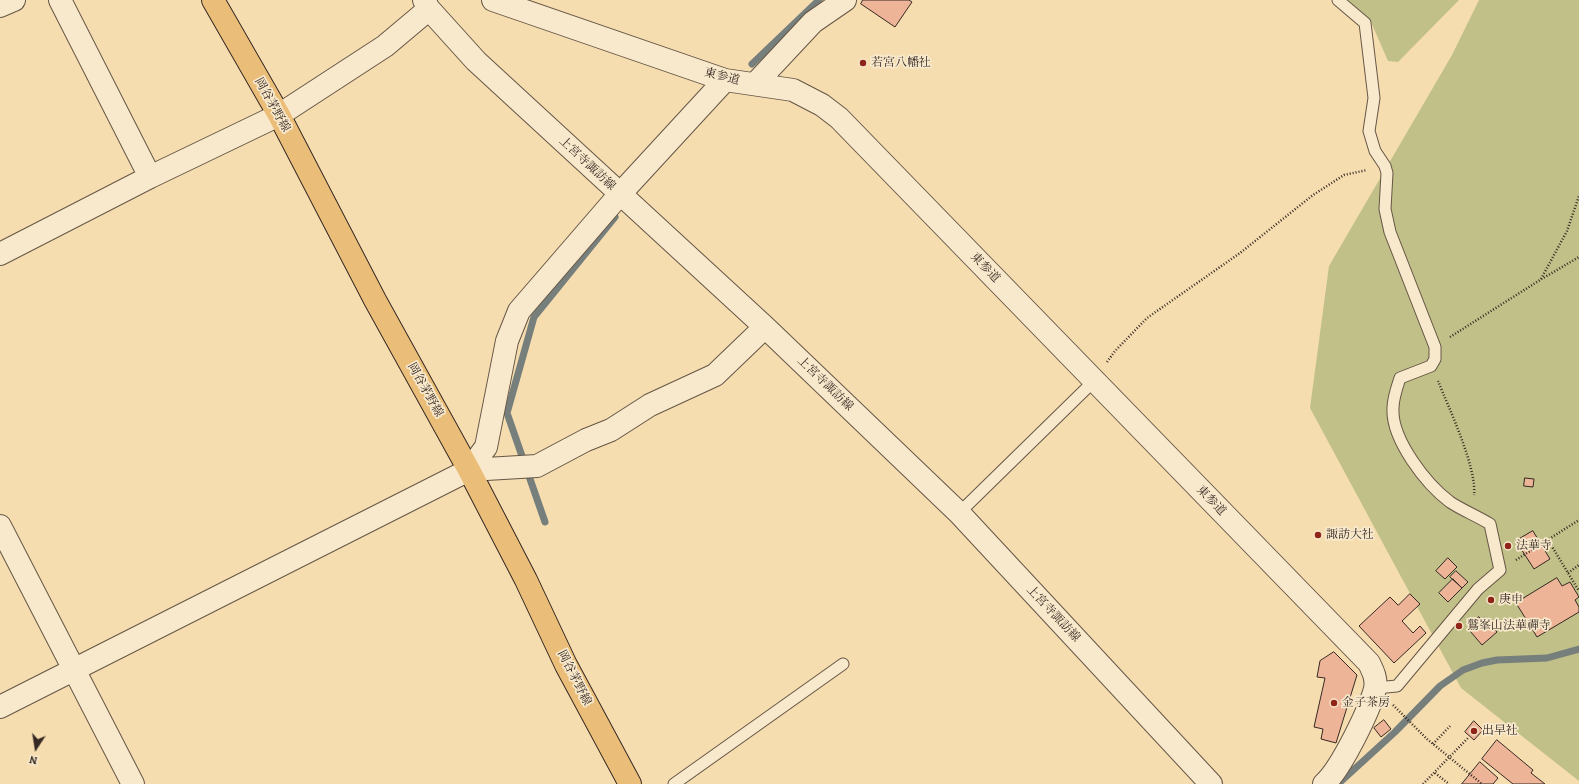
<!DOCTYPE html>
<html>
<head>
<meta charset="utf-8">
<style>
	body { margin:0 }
	#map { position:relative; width:1579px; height:784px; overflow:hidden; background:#f5ddb0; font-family:Alegreya,serif }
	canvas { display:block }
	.north { position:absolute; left:16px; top:728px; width:40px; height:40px; -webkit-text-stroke:3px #f8e9cc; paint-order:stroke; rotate:192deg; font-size:11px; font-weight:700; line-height:16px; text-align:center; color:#362923 }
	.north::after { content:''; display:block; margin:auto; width:14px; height:18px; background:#362923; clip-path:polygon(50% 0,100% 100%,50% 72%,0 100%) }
</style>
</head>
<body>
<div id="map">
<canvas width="1579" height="784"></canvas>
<div class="north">N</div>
</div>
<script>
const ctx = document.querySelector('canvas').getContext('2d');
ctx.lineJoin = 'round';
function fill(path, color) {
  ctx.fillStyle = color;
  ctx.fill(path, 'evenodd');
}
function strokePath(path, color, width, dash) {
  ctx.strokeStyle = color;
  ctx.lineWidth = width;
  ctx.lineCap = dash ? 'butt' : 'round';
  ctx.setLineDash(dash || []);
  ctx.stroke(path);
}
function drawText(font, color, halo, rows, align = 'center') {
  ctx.font = font + ' Alegreya,"Noto Serif JP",serif';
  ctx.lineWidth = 3.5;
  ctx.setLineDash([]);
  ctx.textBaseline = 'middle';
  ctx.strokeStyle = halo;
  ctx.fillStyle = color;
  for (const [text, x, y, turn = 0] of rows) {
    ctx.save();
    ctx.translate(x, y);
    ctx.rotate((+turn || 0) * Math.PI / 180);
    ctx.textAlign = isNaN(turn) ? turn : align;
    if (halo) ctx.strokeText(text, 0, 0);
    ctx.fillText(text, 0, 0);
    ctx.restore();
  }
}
const green = new Path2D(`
	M1348 0H1459L1398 62 1388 61 1371 22Z
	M1479 0H1579V781L1461 688 1310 408 1329 266 1452 55Z`);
const stream = new Path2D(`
	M752 64 819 0
	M545 522 507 413 534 317 615 217
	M1338 784 1395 732 1440 686 1463 670 1482 663 1497 660 1547 658 1579 649`);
const building = new Path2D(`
	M863 0H909L912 2 895 27 861 4Z
	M1525 478 1534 479 1533 487 1524 486Z
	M1533 531 1550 559 1534 569 1516 541Z
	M1448 558 1457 567 1445 579 1436 571Z
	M1456 571 1468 582 1462 588 1450 577Z
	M1557 578 1562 586 1570 582 1579 597 1575 600 1579 607V612L1537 637 1516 603Z
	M1453 579 1462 588 1448 602 1439 593Z
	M1410 594 1420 604 1402 621 1413 633 1420 626 1426 633 1394 663 1359 626 1390 597 1398 605Z
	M1479 617 1481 620 1485 617 1497 632 1482 645 1470 631 1473 628 1470 624Z
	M1334 652 1357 675 1336 743 1321 739 1323 729 1314 727 1325 678 1317 677 1320 661Z
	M1384 720 1391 729 1381 737 1374 728Z
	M1474 721 1483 730 1474 740 1465 732Z
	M1497 740 1533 770 1531 773 1545 784H1513L1482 759Z
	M1480 762 1498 778 1493 784H1462Z`);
const path = new Path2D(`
	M1541 279 1567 231 1579 196
	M1450 337 1540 280 1579 257
	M1107 362 1115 351 1147 318 1240 253 1313 195 1344 175 1367 170
	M1438 381C1449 408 1477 468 1474 495
	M1548 540 1579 591
	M1516 560 1579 520
	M1568 573 1579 565
	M1393 705 1427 739 1482 784
	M1433 744 1450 726
	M1435 773 1449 784
	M1423 784 1468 738`);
const lane = new Path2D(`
	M1338 0 1365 23 1374 98 1369 131 1375 151 1385 166 1387 173 1385 209 1390 232 1435 347V359L1431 366 1400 378C1397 387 1393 398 1393 408 1391 439 1426 484 1450 502 1462 510 1477 516 1490 524L1500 570 1478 589 1397 686 1375 688
	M959 513 1094 381
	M674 784 843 664`);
const street = new Path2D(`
	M60 0 150 177
	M424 0 429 9 476 61 765 327 959 513 1211 784
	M493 0 725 80 793 90 822 105 839 118 1369 663C1373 671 1377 679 1375 689 1369 711 1341 769 1324 784
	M0 6 14 0
	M755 84 813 22 845 0
	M0 254 150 177 279 115 385 46 429 9
	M469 470 486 447 507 341 519 311 620 194 725 80
	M0 526 133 784
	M0 707 469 470 537 466 586 440 611 430 650 405 715 375 765 327`);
const primary = new Path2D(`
	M213 0 279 115 375 300 469 470 526 580 566 665 630 784`);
const markers = [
	[863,63,4,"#8f2418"],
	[1318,535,4,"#8f2418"],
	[1508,546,4,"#8f2418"],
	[1491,600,4,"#8f2418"],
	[1459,626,4,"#8f2418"],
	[1334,703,4,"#8f2418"],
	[1474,731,4,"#8f2418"]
];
const poiNames = [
	["若宮八幡社",871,63],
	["諏訪大社",1326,535],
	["法華寺",1516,546],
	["庚申",1499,600],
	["鷲峯山法華禪寺",1467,626],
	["金子茶房",1342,703],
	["出早社",1482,731]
];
const streetNames = [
	["東参道",722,77,14],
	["岡谷茅野線",272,105,61],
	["上宮寺諏訪線",587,164,43],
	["東参道",985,268,46],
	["上宮寺諏訪線",825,384,44],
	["岡谷茅野線",425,390,61],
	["東参道",1211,501,46],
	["上宮寺諏訪線",1053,614,47],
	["岡谷茅野線",574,678,63]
];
fill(green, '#c0c088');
strokePath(stream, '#777f7c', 7);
fill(building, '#edb497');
strokePath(building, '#362923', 1);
strokePath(lane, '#665646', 13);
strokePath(street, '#665646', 24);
strokePath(primary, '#362923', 24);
strokePath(path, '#362923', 2.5, [1, 2]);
strokePath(lane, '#f8e9cc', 11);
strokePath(street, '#f8e9cc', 22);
strokePath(primary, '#eabe78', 22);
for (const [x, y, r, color] of markers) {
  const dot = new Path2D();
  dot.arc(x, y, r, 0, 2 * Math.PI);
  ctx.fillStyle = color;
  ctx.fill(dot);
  strokePath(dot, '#f8e9cc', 1.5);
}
drawText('12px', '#362923', '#f8e9cc', poiNames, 'left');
drawText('12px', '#362923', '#f8e9cc', streetNames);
</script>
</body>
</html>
